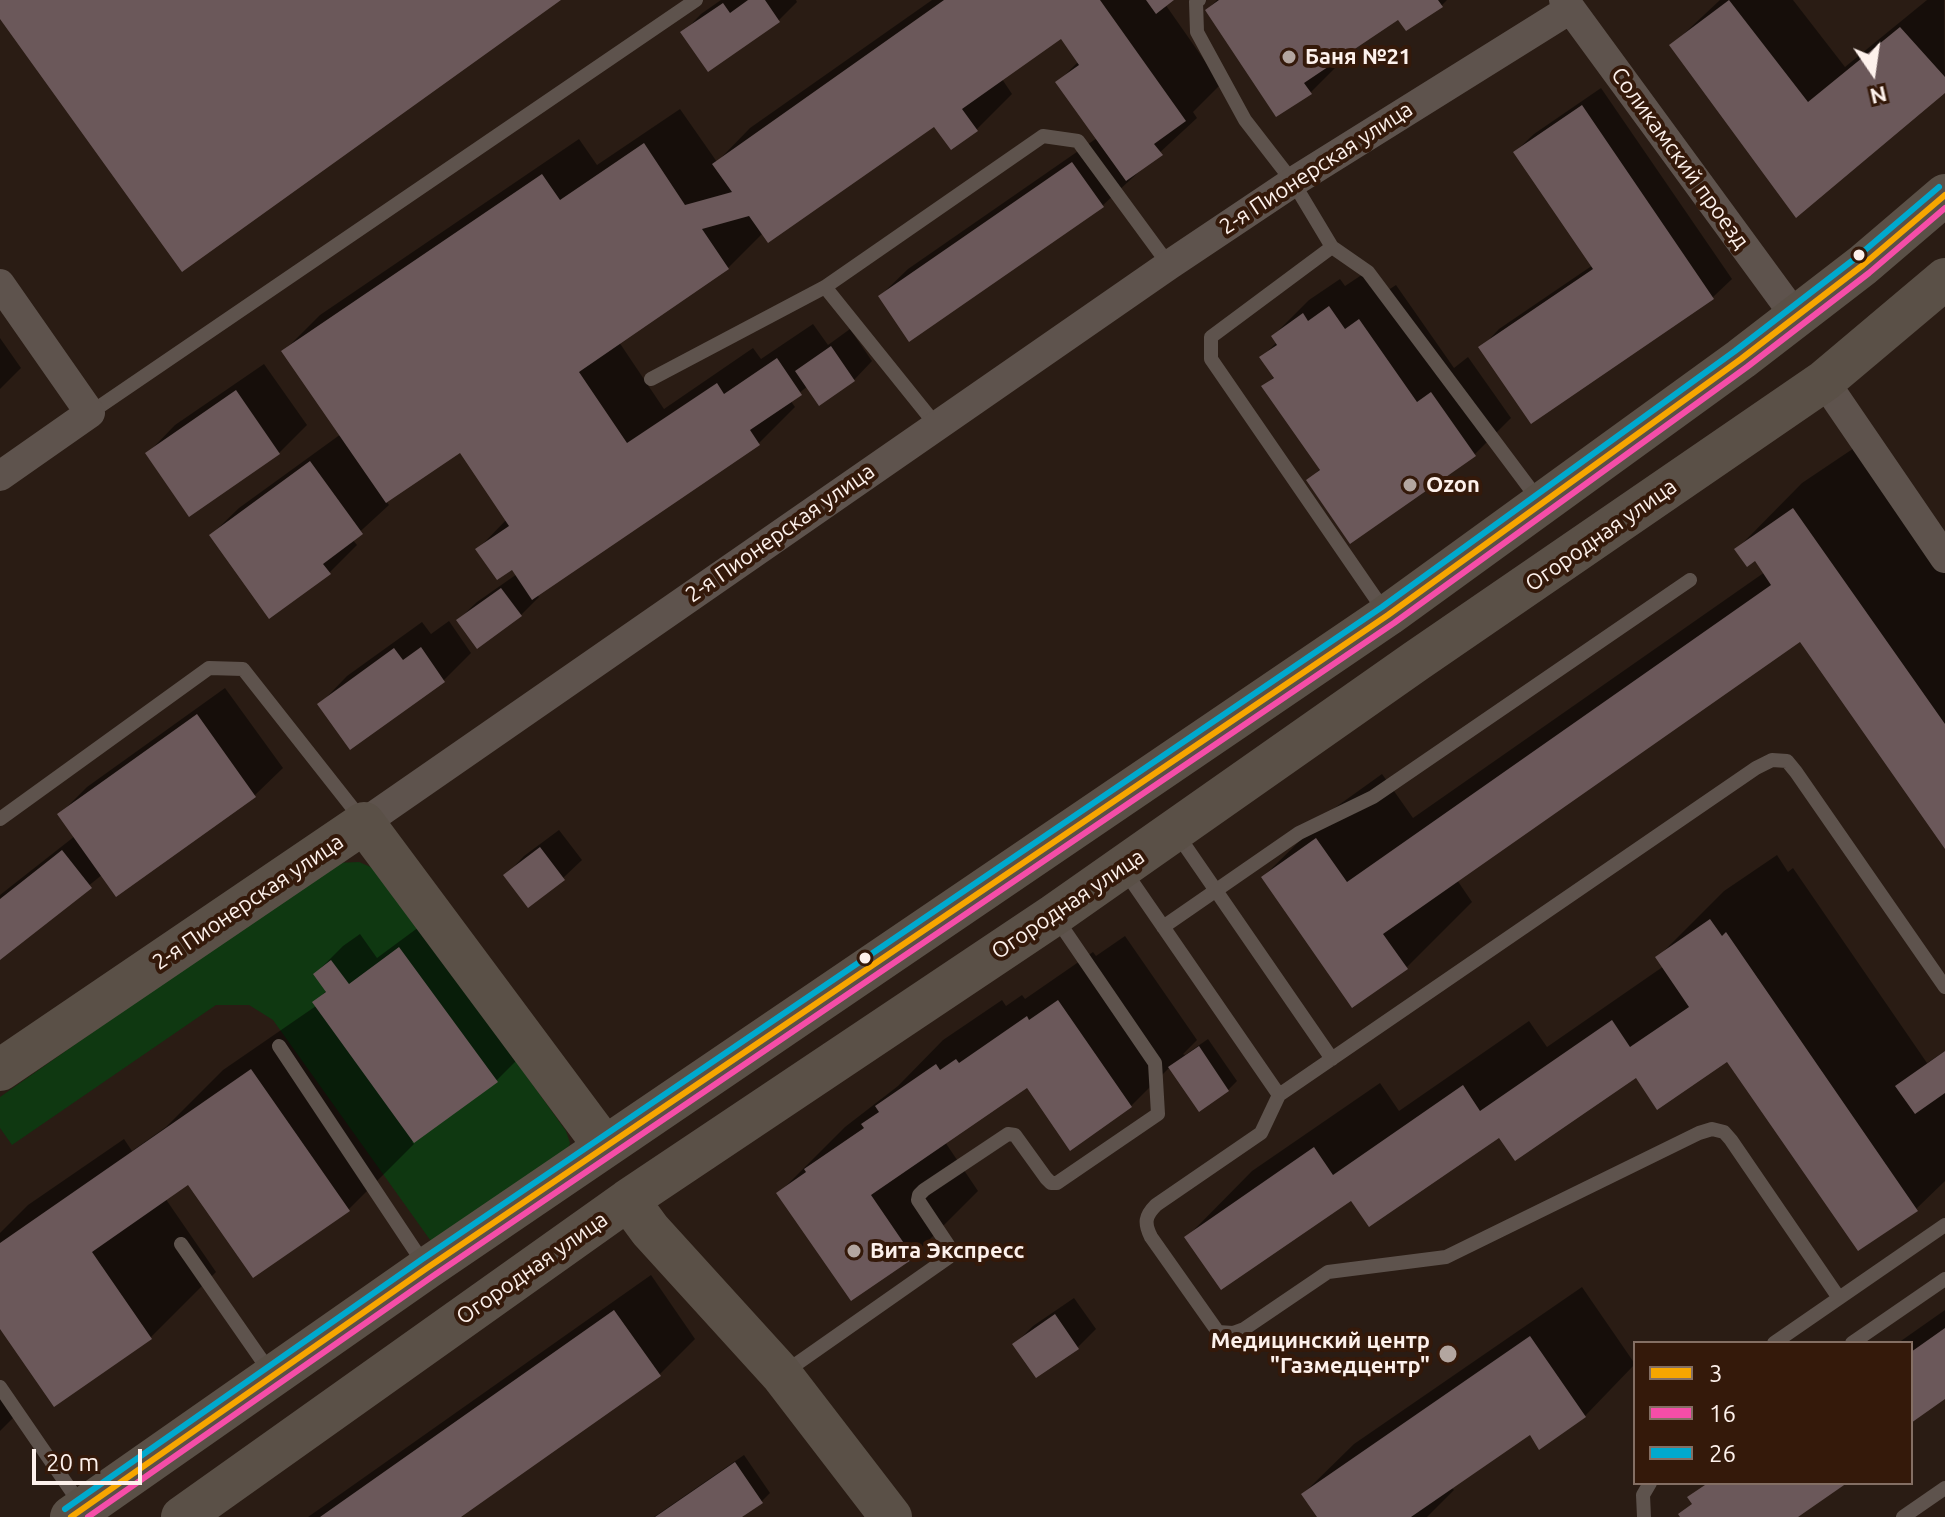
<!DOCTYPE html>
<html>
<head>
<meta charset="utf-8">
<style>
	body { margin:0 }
	#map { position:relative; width:1945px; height:1517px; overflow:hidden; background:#2a1c14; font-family:Ubuntu,sans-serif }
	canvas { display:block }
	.legend { position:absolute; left:1633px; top:1341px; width:280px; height:144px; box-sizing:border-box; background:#34190a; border:2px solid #846f64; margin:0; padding:10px 14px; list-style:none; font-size:24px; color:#fdf1ec }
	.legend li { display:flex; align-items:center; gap:16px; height:40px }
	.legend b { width:40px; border:2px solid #846f64 }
	.north { position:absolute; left:1833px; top:32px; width:80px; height:80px; -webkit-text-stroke:6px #34190a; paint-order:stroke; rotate:167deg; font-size:22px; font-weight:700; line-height:32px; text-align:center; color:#fdf1ec }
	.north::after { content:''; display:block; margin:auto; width:28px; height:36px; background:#fdf1ec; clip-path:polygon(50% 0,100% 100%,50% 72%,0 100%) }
	.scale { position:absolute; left:32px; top:1449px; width:110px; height:36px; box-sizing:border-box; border:4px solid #fdf1ec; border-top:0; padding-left:10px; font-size:24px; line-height:28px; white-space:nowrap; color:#fdf1ec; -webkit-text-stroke:6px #34190a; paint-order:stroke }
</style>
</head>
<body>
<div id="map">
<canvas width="1945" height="1517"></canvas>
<ul class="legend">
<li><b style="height:10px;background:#f7a600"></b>3</li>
<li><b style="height:10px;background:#f54da8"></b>16</li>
<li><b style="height:10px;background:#00a9ce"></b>26</li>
</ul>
<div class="north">N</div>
<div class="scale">20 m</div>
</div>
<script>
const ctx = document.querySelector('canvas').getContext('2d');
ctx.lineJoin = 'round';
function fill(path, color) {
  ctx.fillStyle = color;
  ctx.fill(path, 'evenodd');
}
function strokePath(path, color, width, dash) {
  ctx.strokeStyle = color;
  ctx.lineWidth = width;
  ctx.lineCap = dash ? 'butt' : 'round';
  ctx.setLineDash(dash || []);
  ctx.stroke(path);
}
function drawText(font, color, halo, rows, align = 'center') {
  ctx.font = font + ' Ubuntu,sans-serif';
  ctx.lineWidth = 8;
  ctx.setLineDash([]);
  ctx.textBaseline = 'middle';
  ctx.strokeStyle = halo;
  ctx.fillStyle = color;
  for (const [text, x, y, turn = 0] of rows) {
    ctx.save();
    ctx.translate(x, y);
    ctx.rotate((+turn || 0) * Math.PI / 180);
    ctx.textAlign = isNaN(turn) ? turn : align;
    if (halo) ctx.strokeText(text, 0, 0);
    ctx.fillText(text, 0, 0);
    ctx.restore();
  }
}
const green = new Path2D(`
	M359 862 380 871 566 1131 570 1143 566 1155 433 1244 273 1020 249 1005H216L12 1145 0 1128V1097L334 863Z`);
const shadow = new Path2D(`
	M721 0H796L797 2 779 20 708 69 683 33 701 14Z
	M932 0H1171L1165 4 1221 84 1193 112 1197 118 1102 206 880 296 908 269 1097 138 1058 82 1079 61 1062 36 1002 79 1012 94 976 130 934 124 763 233 728 268 619 342 664 409 753 348 761 359 813 324 828 345 850 329 872 361 854 380 808 386 790 400 795 407 759 443 537 594 539 597 521 615 458 620 477 602 517 574 512 567 478 549 507 519 460 450 386 501 389 505 352 539 357 545 329 573 211 535 239 508 341 434 284 351 320 315 579 139 597 165 680 109 717 162 750 128Z
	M1217 0H1447L1442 5 1399 17 1345 53 1347 56 1311 92 1207 10Z
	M1720 0H1793L1845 67 1927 0H1944L1945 91 1797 215 1672 45Z
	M1601 88 1732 279 1713 297 1531 421 1481 348 1499 329 1593 265 1515 152 1534 134Z
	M1366 272 1382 294 1396 285 1454 368 1468 357 1511 418 1475 454 1351 541 1309 480 1321 468 1264 386 1275 376 1262 357 1277 342 1273 336 1309 300 1340 279 1345 286Z
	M0 338 21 368 0 389Z
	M264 364 307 425 279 453H148L175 425Z
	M1860 444 1945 565V845L1801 639 1457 880 1472 902 1407 967 1263 877 1329 812 1382 774 1413 818 1765 572 1755 558 1737 549 1802 483Z
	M449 621 471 653 444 680 351 747 320 704 347 676 422 622 431 634Z
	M225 688 283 768 255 795 117 894 103 874 0 958V895L75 836 60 814 87 787Z
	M559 830 582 860 563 878 506 875 524 856Z
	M1777 855 1788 872 1793 868 1927 1063 1945 1051V1181L1916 1209 1728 1059 1636 1076 1351 1198 1187 1237 1252 1171 1380 1083 1399 1111 1529 1021 1547 1047 1664 966 1658 957 1724 891Z
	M427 921 524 1053 496 1081 412 1142 414 1144 348 1210 189 1182 165 1198 216 1272 151 1337 0 1325V1233L28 1205 124 1139 132 1151 166 1127 223 1070 316 1006 314 1003 327 990 315 974 343 946 360 934 377 958Z
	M1125 936 1197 1040 1183 1054 1185 1055 1208 1039 1237 1081 1228 1090 1199 1109 1170 1067 1131 1106 1027 1085 945 1142 978 1191 913 1256 779 1193 845 1127 898 1086 943 1040 1002 1000 1006 1006 1022 995 1025 999 1093 952 1096 956Z
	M651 1275 695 1339 659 1375 457 1517H308Z
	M1582 1287 1635 1364 1585 1416 1540 1447 1530 1432 1451 1487 1454 1490 1427 1517H1319L1303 1494 1354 1444Z
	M1074 1298 1096 1329 1078 1347 1037 1376 1015 1344 1033 1326Z
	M1945 1310V1397L1911 1421V1343H1898Z
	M0 1389 17 1414 0 1431Z
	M744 1455 770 1493 762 1501 739 1517H654Z`);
const building = new Path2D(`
	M0 0H561L182 272 0 19Z
	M748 0H765L780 22 708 72 680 32 723 3 730 13Z
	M944 0H1100L1186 121 1154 144 1163 155 1126 181 1055 82 1079 65 1061 39 962 109 978 131 951 150 934 127 768 243 749 216 702 229 729 269 579 372 627 443 717 383 724 394 777 358 802 395 750 430 760 445 532 600 512 570 497 580 475 549 509 526 460 453 386 503 281 351 542 174 560 200 644 143 685 205 732 192 712 164Z
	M1146 0H1174L1156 14Z
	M1219 0H1438L1443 7 1406 31 1398 20 1304 83 1312 94 1276 117 1205 10Z
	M1729 0 1808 102 1900 27 1945 77V93L1796 218 1669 45Z
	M1582 105 1714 299 1531 424 1478 347 1593 269 1513 152Z
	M1072 162 1104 207 909 342 878 296Z
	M1329 306 1345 329 1359 319 1417 402 1431 392 1476 456 1350 544 1306 480 1320 470 1261 386 1274 378 1259 357 1277 345 1271 336 1303 313 1308 321Z
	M831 346 855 381 819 406 795 371Z
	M236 390 280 454 189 517 145 453Z
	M310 461 363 534 323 564 331 574 269 619 209 535Z
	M1793 508 1945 724V849L1800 642 1383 934 1408 969 1352 1008 1261 877 1316 838 1347 882 1771 585 1755 561 1747 567 1734 549Z
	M501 588 522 616 477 649 456 620Z
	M421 647 445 682 350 750 317 704 394 648 403 660Z
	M197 714 256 797 116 897 57 814Z
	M540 847 565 880 528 908 503 875Z
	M62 850 92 888 0 960V899Z
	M1710 919 1722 936 1726 932 1918 1211 1858 1251 1727 1062 1657 1110 1636 1078 1515 1161 1499 1138 1369 1227 1351 1201 1221 1290 1184 1237 1314 1147 1333 1175 1463 1085 1480 1111 1612 1020 1630 1047 1689 1007 1655 957Z
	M399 947 498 1082 414 1143 312 1002 326 992 313 974 331 960 349 984Z
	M1058 1000 1132 1107 1070 1151 1027 1088 871 1195 914 1258 851 1301 776 1193 806 1172 804 1169 864 1128 861 1124 879 1112 875 1106 936 1064 940 1070 956 1059 959 1063 1027 1016 1029 1020Z
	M1199 1046 1229 1091 1199 1112 1168 1067Z
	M1945 1051V1093L1915 1114 1895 1086Z
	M251 1069 350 1211 253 1278 188 1185 92 1252 152 1339 54 1407 0 1329V1243Z
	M614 1310 661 1376 461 1517H320Z
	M1055 1314 1079 1349 1036 1378 1012 1344Z
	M1945 1328V1399L1911 1423V1352Z
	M1530 1336 1586 1417 1539 1450 1530 1435 1411 1517H1317L1301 1494Z
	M735 1462 763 1503 742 1517H655Z
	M1708 1483H1847L1798 1517H1680L1678 1514 1692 1504 1687 1497Z`);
const lane = new Path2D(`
	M1199 0 1196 2 1197 32 1245 120 1293 182 1332 247 1368 272 1540 502
	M1332 247 1211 337V359L1385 612
	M825 287 936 425
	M651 379 825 287 1043 136 1078 141 1169 265
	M90 413 696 0
	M0 819 209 668 243 669 362 820
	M1177 834 1332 1059
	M1124 870 1279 1095 1756 768 1772 760 1787 761 1796 772 1945 987
	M1163 927 1299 833 1373 797 1690 580
	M279 1046 424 1264
	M1279 1095 1261 1133 1156 1205C1145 1216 1144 1223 1151 1237L1218 1332 1233 1333 1244 1329 1328 1272 1446 1257 1699 1133 1712 1129 1724 1132 1731 1140 1839 1298
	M181 1244 270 1372
	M1774 1343 1945 1225
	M1852 1343 1945 1279
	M785 1372 949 1257 948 1245 918 1200 919 1195 924 1190 1008 1134 1015 1135 1046 1178 1051 1183H1057L1158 1114 1155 1063 1056 918
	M0 1387 81 1505
	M1644 1517 1643 1495 1650 1483
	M1903 1517 1945 1488`);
const street = new Path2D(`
	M1564 0 1796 317
	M0 284 90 413 0 476
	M1824 381 1945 558
	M364 823 1169 265 1293 182 1570 9`);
const secondary = new Path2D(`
	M0 1070 364 823 605 1147
	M628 1200 650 1230 781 1374 891 1517
	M71 1517 427 1268 1388 615 1741 359 1863 265 1945 195
	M182 1517 628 1200 1054 915 1416 661 1824 381 1945 279`);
const bus1 = new Path2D(`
	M71 1517 427 1268 1388 615 1741 359 1863 265 1945 195`);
const bus2 = new Path2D(`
	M88 1517 433 1276 1394 623 1747 367 1869 273 1945 208`);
const bus3 = new Path2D(`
	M65 1509 421 1260 1382 607 1735 351 1857 257 1939 187`);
const markers = [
	[1289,57,8,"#b3a6a0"],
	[1859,255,7,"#fdf1ec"],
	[1410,485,8,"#b3a6a0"],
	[865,958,7,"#fdf1ec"],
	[854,1251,8,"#b3a6a0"],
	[1448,1354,10,"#b3a6a0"]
];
const poiNames = [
	["Баня №21",1305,57],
	["Ozon",1426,485],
	["Вита Экспресс",870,1251],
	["Медицинский центр",1430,1341,"right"],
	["\"Газмедцентр\"",1430,1366,"right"]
];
const streetNames = [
	["Соликамский проезд",1680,158,54],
	["2-я Пионерская улица",1316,168,-33],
	["2-я Пионерская улица",780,533,-35],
	["Огородная улица",1601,535,-35],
	["2-я Пионерская улица",248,902,-34],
	["Огородная улица",1068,904,-34],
	["Огородная улица",532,1268,-35]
];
fill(green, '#0f3811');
fill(shadow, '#0007');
fill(building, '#6b585a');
strokePath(lane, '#5e534d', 14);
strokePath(street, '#5e534d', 30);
strokePath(secondary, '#5a5047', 42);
strokePath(bus1, '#f7a600', 6);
strokePath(bus2, '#f54da8', 6);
strokePath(bus3, '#00a9ce', 6);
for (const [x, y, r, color] of markers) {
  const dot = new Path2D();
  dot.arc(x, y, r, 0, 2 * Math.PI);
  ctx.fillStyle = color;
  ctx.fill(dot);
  strokePath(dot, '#34190a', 3);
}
drawText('bold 22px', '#fdf1ec', '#34190a', poiNames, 'left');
drawText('22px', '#fdf1ec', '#34190a', streetNames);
</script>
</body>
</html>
